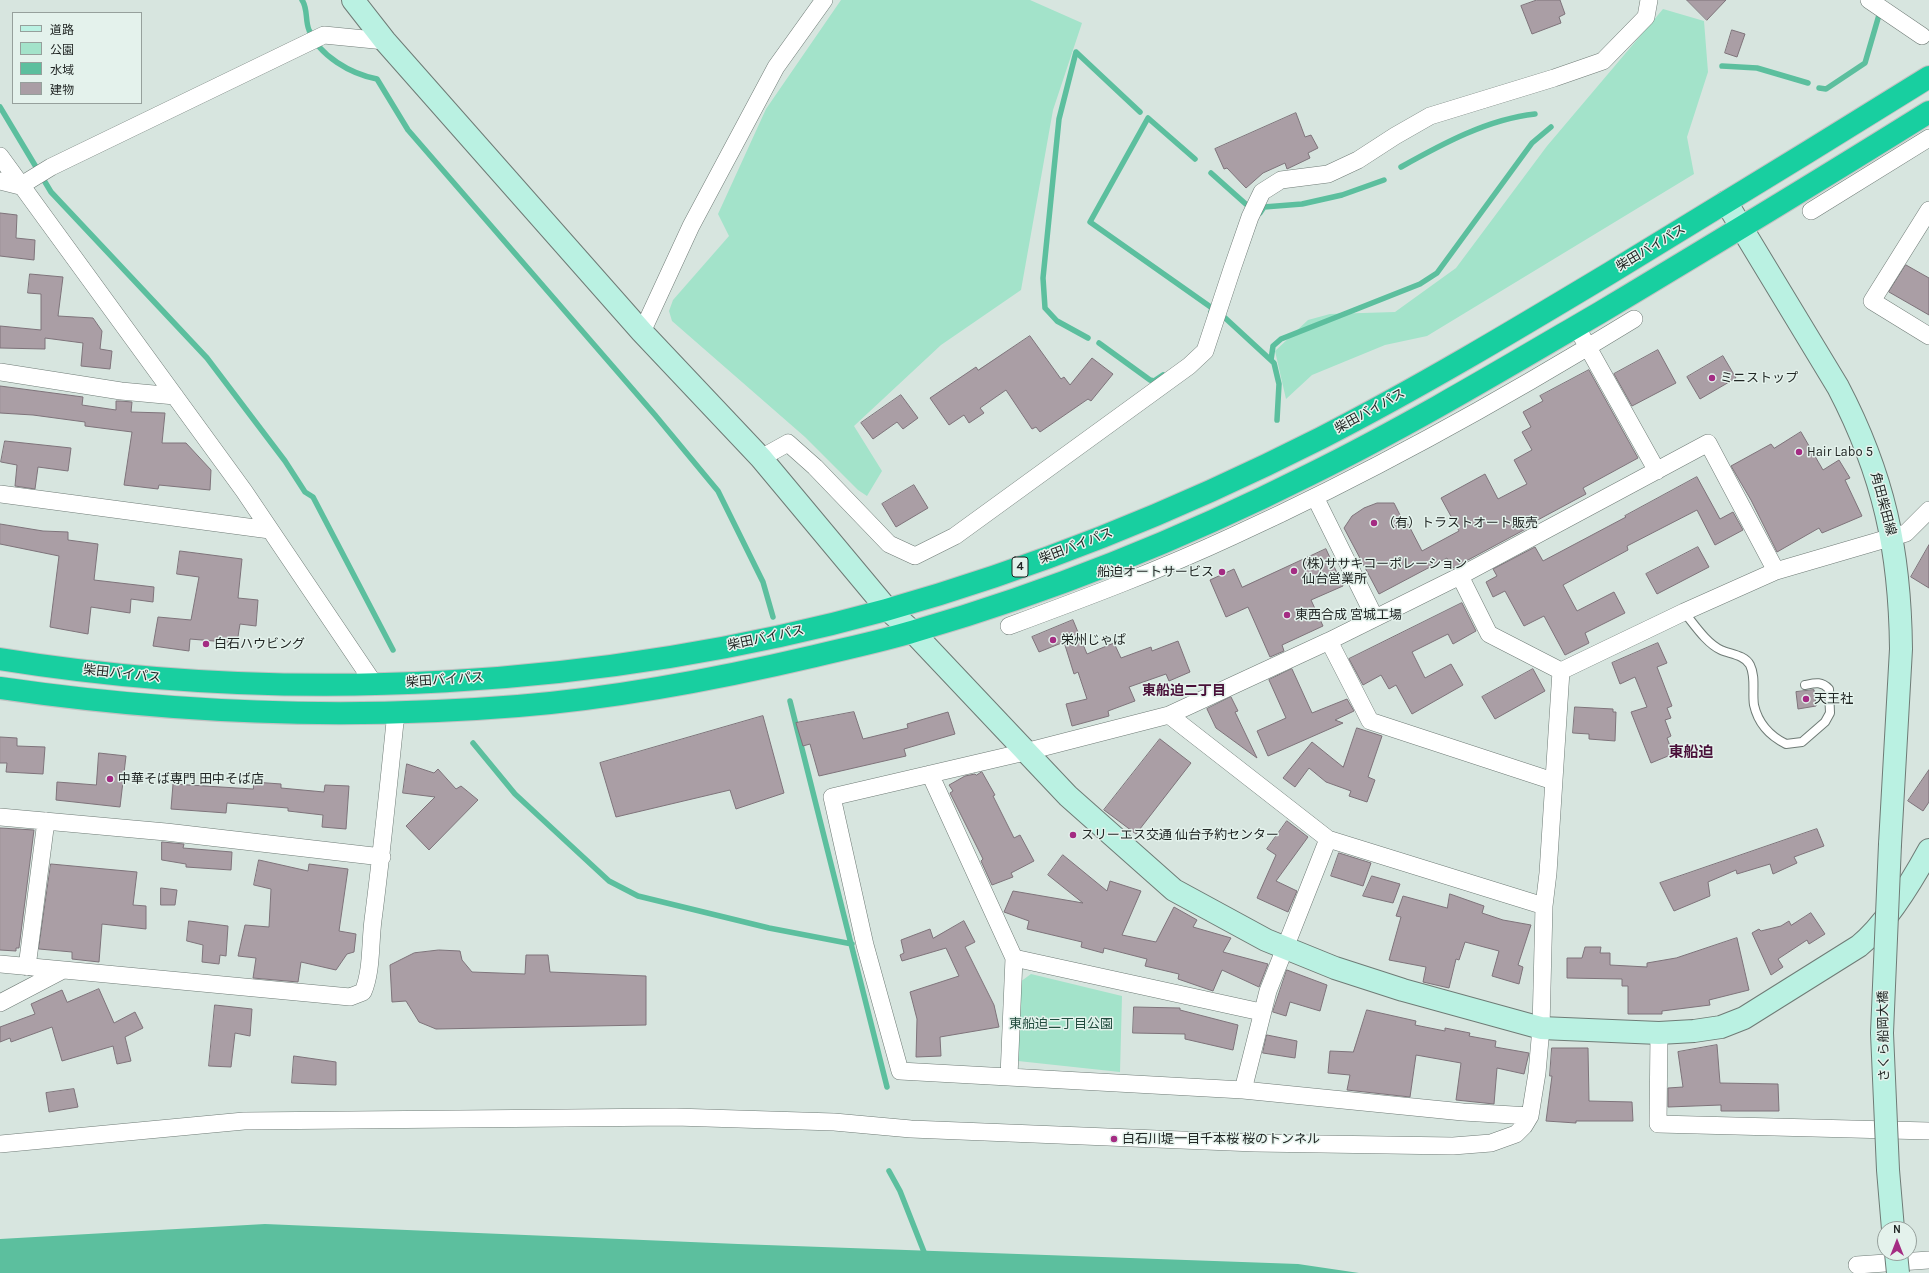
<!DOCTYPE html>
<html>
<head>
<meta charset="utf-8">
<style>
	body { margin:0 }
	#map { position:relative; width:1929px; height:1273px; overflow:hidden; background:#d7e5df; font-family:Karla,"Noto Sans JP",sans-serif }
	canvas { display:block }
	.legend { position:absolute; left:12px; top:12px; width:130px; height:92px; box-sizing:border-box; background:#e4f2ec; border:1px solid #96a09c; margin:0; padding:5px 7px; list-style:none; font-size:12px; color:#212624 }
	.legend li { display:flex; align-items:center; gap:8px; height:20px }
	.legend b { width:20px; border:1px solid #96a09c }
	.north { position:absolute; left:1877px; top:1221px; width:40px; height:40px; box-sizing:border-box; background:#e4f2ec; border:1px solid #96a09c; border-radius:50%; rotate:0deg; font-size:11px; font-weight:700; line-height:16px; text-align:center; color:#212624 }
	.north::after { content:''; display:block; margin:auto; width:14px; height:18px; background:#a42c83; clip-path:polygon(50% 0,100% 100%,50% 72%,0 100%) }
</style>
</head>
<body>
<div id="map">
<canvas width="1929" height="1273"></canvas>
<ul class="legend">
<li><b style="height:5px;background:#baf1e2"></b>道路</li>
<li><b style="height:11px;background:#a3e3ca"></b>公園</li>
<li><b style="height:11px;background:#5cbf9e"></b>水域</li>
<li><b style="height:11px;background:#aa9ea5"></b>建物</li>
</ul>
<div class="north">N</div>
</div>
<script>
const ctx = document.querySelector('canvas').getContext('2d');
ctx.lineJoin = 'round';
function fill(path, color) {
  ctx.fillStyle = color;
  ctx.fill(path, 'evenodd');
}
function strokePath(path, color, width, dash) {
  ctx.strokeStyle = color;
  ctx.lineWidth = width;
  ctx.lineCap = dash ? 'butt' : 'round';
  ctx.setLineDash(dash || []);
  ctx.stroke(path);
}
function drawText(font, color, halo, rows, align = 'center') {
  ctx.font = font + ' Karla,"Noto Sans JP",sans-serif';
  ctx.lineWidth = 3;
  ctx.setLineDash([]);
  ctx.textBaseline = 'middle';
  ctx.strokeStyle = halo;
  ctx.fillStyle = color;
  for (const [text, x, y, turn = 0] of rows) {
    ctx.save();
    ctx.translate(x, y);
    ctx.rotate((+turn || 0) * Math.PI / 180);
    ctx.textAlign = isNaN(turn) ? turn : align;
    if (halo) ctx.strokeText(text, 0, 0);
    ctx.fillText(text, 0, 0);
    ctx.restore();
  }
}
const green = new Path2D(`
	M841 0H1030L1082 23 1053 110 1021 290 941 345 854 426 882 471 867 496 858 490 805 437 672 321 669 311 673 300 729 236 718 214 766 109Z
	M1663 9 1704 21 1708 72 1687 137 1694 174 1427 336 1385 345 1312 375 1286 399 1275 351 1308 320 1330 314 1395 312 1456 268 1547 146Z
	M1031 974 1122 996 1120 1072 1018 1061 1020 982Z`);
const water = new Path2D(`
	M265 1224 738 1244 1298 1264 1359 1273H0V1239Z`);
const stream = new Path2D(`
	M302 0C308 8 305 21 309 30 319 56 351 74 377 79L408 130 655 415 718 491 763 582 773 617
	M1722 66 1757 68 1808 83
	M1819 88 1826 89 1865 63 1879 15
	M0 107 51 192 207 358 285 461 305 492 313 497 393 650
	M1195 159 1148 118 1090 222 1212 308 1211 312
	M1401 167C1442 144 1488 119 1535 114
	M1211 173 1248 206
	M1260 213 1264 207 1302 204 1342 195 1384 180
	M1223 316 1274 363 1279 384 1277 420
	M1088 338 1057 321 1045 308 1043 278 1059 119 1076 52 1140 112
	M1099 343 1150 380 1154 381 1163 375
	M1271 360 1273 346 1281 339 1420 284 1437 273 1532 143 1551 127
	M790 701 887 1087
	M473 743 515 794 609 881 638 896 769 928 852 944
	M889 1171 900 1191 926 1257`);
const building = new Path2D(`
	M1537 0H1560L1565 14 1559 17 1561 23 1532 34 1521 6Z
	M1687 0H1726L1707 20Z
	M1732 30 1745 34 1737 57 1725 53Z
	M1296 113 1305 137 1311 135 1318 148 1308 153 1310 158 1287 169 1285 163 1263 173 1246 188 1227 168 1224 169 1215 149Z
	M0 213 17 215 16 238 35 240 34 260 0 256Z
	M1906 265 1929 278V315L1889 292Z
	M30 274 63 277 58 316 93 318 102 331 100 349 112 351 110 369 81 366 83 343 45 338V349L0 348V326L41 330V294L28 293Z
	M1030 336 1061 379 1064 377 1070 385 1092 358 1113 374 1091 401 1088 399 1040 432 1036 427 1032 429 1006 390 980 408 984 413 969 423 964 415 949 425 930 398 976 367 978 370Z
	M1658 350 1676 383 1632 406 1614 374Z
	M1723 356 1736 378 1700 399 1687 377Z
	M1589 370 1638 458 1583 488 1586 494 1534 522 1535 524 1455 567 1453 568 1447 558 1379 594 1344 528 1352 516 1364 508 1377 503H1394L1405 525 1408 524 1422 551 1459 531 1441 498 1485 474 1498 499 1527 484 1514 460 1532 450 1522 432 1531 427 1523 412 1543 401 1540 396Z
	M0 386 83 397 82 405 116 410V401H120L132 402 131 412 165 413 162 443H186L211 470 210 490 159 485 158 489 124 485 132 432 85 426V422L33 415 0 413Z
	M901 395 918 418 903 429 897 422 873 439 861 423Z
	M1801 432 1823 470 1839 460 1850 478 1845 480 1862 516 1822 533 1819 528 1777 552 1751 500 1731 466 1771 444 1774 448Z
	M5 441 71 448 68 471 38 467 35 489 15 486 17 465 1 462Z
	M1697 477 1720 519 1733 512 1743 530 1715 545 1697 510 1627 546 1628 550 1563 585 1577 611 1614 592 1625 613 1585 633 1589 643 1565 655 1544 616 1524 626 1505 591 1493 597 1486 582 1497 576 1493 569 1535 547 1543 561 1626 517 1625 516Z
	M914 485 928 508 896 527 882 504Z
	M0 524 43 531 68 532V540L98 544 94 580 154 587 153 602 131 599 130 613 91 607 88 634 50 627 59 556 0 544Z
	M1929 545V588L1911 577Z
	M1698 547 1709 567 1657 594 1646 574Z
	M1326 549 1343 586 1311 600 1323 626 1282 645 1284 651 1270 657 1248 607 1226 617 1210 580 1234 569 1242 587Z
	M180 551 242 559 238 598 258 600 256 626 240 624 237 643 190 639 189 651 153 646 158 617 191 620 199 577 177 574Z
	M1462 603 1476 631 1453 644 1448 634 1412 652 1425 678 1451 664 1463 685 1412 714 1396 685 1389 689 1381 675 1363 685 1349 659Z
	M1073 620 1087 654 1114 643 1121 658 1151 647 1152 651 1178 641 1190 672 1169 681 1166 674 1129 687 1135 701 1108 711 1109 716 1072 726 1066 704 1087 699 1078 672 1074 674 1064 642 1039 652 1032 637Z
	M1658 643 1667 663 1657 667 1672 706 1667 708 1671 718 1665 720 1671 736 1667 738 1673 754 1651 763 1631 712 1647 707 1635 677 1620 684 1612 663Z
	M1292 669 1312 713 1347 699 1354 711 1335 720 1343 723 1268 756 1257 731 1286 718 1269 680Z
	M1533 669 1545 691 1495 719 1482 697Z
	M1814 690 1816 706 1798 709 1796 692Z
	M1231 697 1238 711 1235 712 1257 758 1216 728 1207 709Z
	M1575 707 1613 709V712H1616L1615 741 1589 739V734L1573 733Z
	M854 712 863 739 908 728 907 724 948 712 955 734 904 749 906 756 819 776 810 744 803 746 796 723Z
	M763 716 784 793 736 809 730 790 616 817 600 763Z
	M1357 728 1382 736 1368 777 1375 780 1367 802 1349 796 1351 791 1326 782 1309 768 1295 787 1283 778 1312 742 1343 767Z
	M0 737 17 738V746L45 747 43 774 6 772 7 763H0Z
	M1160 739 1191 763 1136 834 1104 810Z
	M99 753 126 756 120 807 56 800 57 782 96 785Z
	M407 764 434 773 438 769 456 789 461 786 478 800 429 850 406 826 435 797 403 793Z
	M1929 770V802L1923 811 1908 801Z
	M982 772 995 795 993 796 1014 838 1020 835 1034 861 1011 873 1013 877 992 885 981 861 983 859 950 793 953 791 949 785 965 776 975 774 976 775Z
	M254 782 281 784V788L324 792 325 785 349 786 346 829 322 827 323 815 288 811V808L227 803 226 813 171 809 173 784 253 789Z
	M1287 821 1308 837 1276 881 1297 891 1288 912 1257 898 1276 855 1267 849Z
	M0 828 34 830 19 948H16V951L0 950Z
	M1817 829 1824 846 1794 857 1797 863 1773 874 1770 864 1737 874 1736 870 1708 882 1710 896 1674 911 1660 883Z
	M162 842 184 844 183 848 232 852 231 870 186 867V864L162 860Z
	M1339 853 1371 863 1363 886 1331 876Z
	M1063 855 1107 891 1110 881 1141 891 1122 935 1156 942 1174 907 1197 920 1193 927 1231 938 1223 952 1268 964 1259 987 1222 970 1213 991 1178 979 1179 974 1145 966 1147 959 1104 948 1103 953 1081 947 1082 942 1027 929 1029 921 1004 912 1013 891 1083 903 1048 875Z
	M259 860 308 871 309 864 348 869 339 931 356 934 354 952 347 954 336 970 301 962 298 982 253 978 256 958 238 956 245 925 269 927 271 889 254 885Z
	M51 864 137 872 133 905 146 906V929L102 924 99 962 72 959V952L39 949Z
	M1372 876 1400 884 1393 903 1363 896Z
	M161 888 177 890 175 905H161Z
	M1450 894 1484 906 1482 913 1503 920 1531 925 1518 965 1523 967 1519 984 1492 976 1499 951 1465 942 1459 960 1456 959 1449 988 1423 982 1426 967 1389 960 1401 917 1396 916 1403 896 1447 908Z
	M1811 913 1825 934 1809 944 1807 940 1778 959 1783 967 1771 975 1752 933 1759 929 1761 931 1781 926 1789 921 1791 925Z
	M189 921 228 926 226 956 220 955 219 964 202 962 203 945 187 941Z
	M964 921 975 942 965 947 994 1005 999 1027 940 1037 941 1056 916 1057 917 1019 910 992 959 976 946 948 902 961 900 955 904 953 901 940 930 929 933 938Z
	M1737 938 1749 990 1709 1000 1710 1005 1662 1011V1014H1628V986H1622V979L1567 978V958H1582L1585 947H1601L1600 953H1610V965L1647 967V963L1676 958Z
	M439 950 460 951 462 960 472 972 525 974 526 955H548L550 972 646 976V1025L436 1029 419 1022 406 1001 392 1002 390 965 414 953Z
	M1287 970 1327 985 1320 1011 1290 1002 1286 1016 1273 1012Z
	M99 989 114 1023 135 1012 143 1028 125 1037 131 1061 117 1064 113 1046 62 1061 52 1027 11 1042 10 1038 0 1042V1027L35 1014 31 1004 62 990 67 1002Z
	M215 1005 252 1009 250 1036 235 1033 231 1067 209 1066Z
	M1134 1007 1180 1008V1010L1238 1025 1233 1050 1185 1039V1034L1133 1033Z
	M1367 1010 1416 1021 1415 1025 1445 1031V1028L1470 1033 1469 1036 1496 1041 1495 1047 1529 1053 1524 1074 1497 1068 1494 1104 1456 1100 1461 1063 1416 1055 1410 1097 1347 1090 1350 1075 1328 1073 1330 1051 1353 1052Z
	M1267 1035 1297 1041 1295 1058 1263 1053Z
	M1717 1045 1720 1083 1778 1084 1779 1111H1721V1105L1668 1107V1088L1683 1087 1678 1052Z
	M1552 1048H1588L1589 1101 1632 1102 1633 1121H1576V1123L1546 1121 1552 1076H1550Z
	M294 1056 336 1062V1085L292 1083Z
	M74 1089 78 1107 49 1112 46 1093Z`);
const lane = new Path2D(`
	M1684 612C1694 624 1706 643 1721 650 1730 654 1745 655 1750 665 1756 677 1752 692 1754 705 1758 723 1770 736 1786 744L1802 742 1825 722 1830 713 1829 689C1821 681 1815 683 1805 685`);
const street = new Path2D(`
	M1869 0 1922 36
	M0 156 244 491 375 685
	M0 181 20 186 51 167 324 35 385 41
	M1929 210 1872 301 1929 336
	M1811 211 1929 138
	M1576 326 1657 471
	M642 332 691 226 776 67 824 0
	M0 372 121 391 175 396
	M761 458 788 443 815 467 889 544 915 556 955 536 1189 366 1205 351 1232 269 1250 217 1262 192 1281 180 1328 174 1358 160 1395 136 1430 116 1554 78 1603 61 1646 17 1649 0
	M0 494 270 530
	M1315 497 1375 618
	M1776 571 1906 533 1929 510
	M1009 626C1085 598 1160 570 1233 536 1371 473 1504 399 1634 319
	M1329 641 1460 576 1489 634 1561 671
	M1169 715 1329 641 1370 721 1553 781
	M930 774 1014 958 1009 1076
	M0 817 166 832 382 857
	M1014 958 1261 1012
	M0 964 350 997 363 992C372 971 370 943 373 920 382 851 389 781 396 712
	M27 967 46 821
	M0 1003 63 970
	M1659 1033 1658 1124 1929 1131
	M1243 1090 1268 991 1328 839
	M1530 1116 1463 1112 1243 1090 900 1071 865 945 832 797 1025 752 1169 715 1328 839 1544 906
	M0 1144 244 1121 675 1117 834 1122 911 1129 1255 1143 1453 1146 1491 1143 1516 1134 1524 1126 1530 1116 1537 1073 1541 1028 1544 906 1548 873 1561 671 1684 612 1776 571 1708 443 1460 576
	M1857 1265 1929 1260`);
const secondary = new Path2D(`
	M353 0 385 41 642 332 761 458 887 609 913 632 1068 796 1174 890 1266 940 1335 968 1403 990 1541 1028 1659 1033 1694 1031 1721 1027 1744 1018 1859 946C1886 924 1912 881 1929 850
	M1726 202 1838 387C1884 475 1900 551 1901 649L1890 844`);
const highway = new Path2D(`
	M0 659C291 706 602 688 886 610 1036 568 1183 508 1321 438 1420 387 1515 330 1610 273 1717 208 1823 143 1929 77
	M0 688C171 713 346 720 518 706 618 698 717 679 815 656 848 648 882 641 915 631 1050 592 1186 537 1311 474 1410 425 1505 368 1601 312 1711 246 1820 180 1929 112`);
const secondaryBridge = new Path2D(`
	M1890 844 1882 1033 1888 1170 1893 1229
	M1896 1253 1898 1273`);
const markers = [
	[1712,378,4,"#a42c83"],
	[1799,452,4,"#a42c83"],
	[1374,523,4,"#a42c83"],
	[1294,571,4,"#a42c83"],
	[1222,572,4,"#a42c83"],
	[1287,615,4,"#a42c83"],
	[1053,640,4,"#a42c83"],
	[206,644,4,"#a42c83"],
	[1806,699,4,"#a42c83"],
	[110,779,4,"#a42c83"],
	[1073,835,4,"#a42c83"],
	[1114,1139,4,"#a42c83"]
];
const shields = [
	[1020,567,16]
];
const shieldNames = [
	["4",1020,567]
];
const streetNames = [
	["柴田バイパス",1651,248,-31],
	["柴田バイパス",1370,411,-29],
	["角田柴田線",1883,504,75],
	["柴田バイパス",1076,546,-21],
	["柴田バイパス",766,638,-12],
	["柴田バイパス",122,674,6],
	["柴田バイパス",445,680,-4],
	["さくら船岡大橋",1884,1036,-91]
];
const poiNames = [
	["ミニストップ",1720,378],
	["Hair Labo 5",1807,452],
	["（有）トラストオート販売",1382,523],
	["(株)ササキコーポレーション",1302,564],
	["仙台営業所",1302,579],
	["船迫オートサービス",1214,572,"right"],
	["東西合成 宮城工場",1295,615],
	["栄州じゃぱ",1061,640],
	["白石ハウビング",214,644],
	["天王社",1814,699],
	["中華そば専門 田中そば店",118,779],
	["スリーエス交通 仙台予約センター",1081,835],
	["白石川堤一目千本桜 桜のトンネル",1122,1139]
];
const parkNames = [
	["東船迫二丁目公園",1061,1024]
];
const neighbourhoodNames = [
	["東船迫二丁目",1184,691]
];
const quarterNames = [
	["東船迫",1691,753]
];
fill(green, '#a3e3ca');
fill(water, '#5cbf9e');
strokePath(stream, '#5cbf9e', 5.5);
fill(building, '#aa9ea5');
strokePath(building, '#7e737a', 1);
strokePath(lane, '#6f7b76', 10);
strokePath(street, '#6f7b76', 18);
strokePath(secondary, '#6f7b76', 24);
strokePath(highway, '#c1c2c2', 24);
strokePath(lane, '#fff', 8);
strokePath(street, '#fff', 17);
strokePath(secondary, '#baf1e2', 22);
strokePath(highway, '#18cfa0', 22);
strokePath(secondaryBridge, '#6f7b76', 24, []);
strokePath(secondaryBridge, '#baf1e2', 22);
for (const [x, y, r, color] of markers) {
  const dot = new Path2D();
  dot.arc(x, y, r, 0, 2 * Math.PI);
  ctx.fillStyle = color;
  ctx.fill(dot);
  strokePath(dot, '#e4f2ec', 1.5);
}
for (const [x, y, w] of shields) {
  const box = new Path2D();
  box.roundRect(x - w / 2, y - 10, w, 20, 3);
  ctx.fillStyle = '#e4f2ec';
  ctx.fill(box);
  strokePath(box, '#212624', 1);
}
drawText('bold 12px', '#212624', null, shieldNames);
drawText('13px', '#212624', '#e4f2ec', streetNames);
drawText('13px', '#212624', '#e4f2ec', poiNames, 'left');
drawText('13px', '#214c3e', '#e4f2ec', parkNames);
drawText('bold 14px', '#491039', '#e4f2ec', neighbourhoodNames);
drawText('bold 15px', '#491039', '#e4f2ec', quarterNames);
</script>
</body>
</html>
